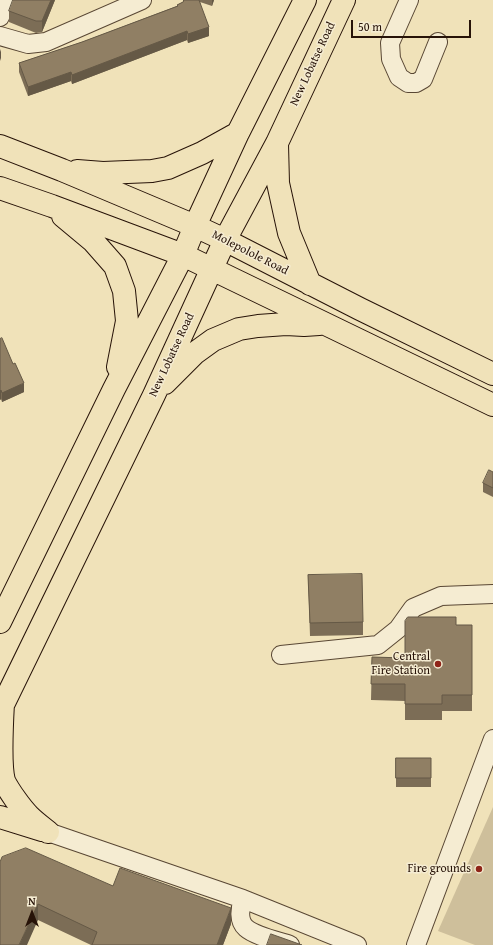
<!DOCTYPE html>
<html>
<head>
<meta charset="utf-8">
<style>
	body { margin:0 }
	#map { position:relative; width:493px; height:945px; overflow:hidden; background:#f0e2b9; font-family:"Gentium Book Plus",serif }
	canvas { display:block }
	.north { position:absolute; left:12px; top:893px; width:40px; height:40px; -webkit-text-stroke:3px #f5ecd2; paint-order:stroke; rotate:0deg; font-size:11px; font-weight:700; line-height:16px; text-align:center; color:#271308 }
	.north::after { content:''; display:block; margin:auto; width:14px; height:18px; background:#271308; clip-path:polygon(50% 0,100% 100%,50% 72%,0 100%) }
	.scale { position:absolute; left:351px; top:20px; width:120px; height:18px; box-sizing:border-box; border:2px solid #271308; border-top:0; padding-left:5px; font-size:12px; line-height:14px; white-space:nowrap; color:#271308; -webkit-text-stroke:3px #f5ecd2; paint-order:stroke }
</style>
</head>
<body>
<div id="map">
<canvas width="493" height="945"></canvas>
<div class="north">N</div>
<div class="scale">50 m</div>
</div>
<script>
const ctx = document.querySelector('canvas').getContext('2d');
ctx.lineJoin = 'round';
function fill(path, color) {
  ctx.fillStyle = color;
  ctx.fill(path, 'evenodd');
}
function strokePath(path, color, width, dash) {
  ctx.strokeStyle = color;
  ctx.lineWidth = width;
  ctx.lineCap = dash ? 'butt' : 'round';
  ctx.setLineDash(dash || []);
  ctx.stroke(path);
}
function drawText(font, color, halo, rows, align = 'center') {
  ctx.font = font + ' "Gentium Book Plus",serif';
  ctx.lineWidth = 3;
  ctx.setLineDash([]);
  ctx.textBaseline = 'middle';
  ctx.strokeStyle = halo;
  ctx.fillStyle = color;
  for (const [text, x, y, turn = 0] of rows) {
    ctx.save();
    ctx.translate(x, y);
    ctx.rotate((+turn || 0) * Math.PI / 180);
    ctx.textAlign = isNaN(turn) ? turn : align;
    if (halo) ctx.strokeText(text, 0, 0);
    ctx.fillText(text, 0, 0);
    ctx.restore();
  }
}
const green = new Path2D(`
	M493 807V945H475L438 931Z`);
const minor = new Path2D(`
	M409 0 390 43 391 59 399 77 408 83H416L423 79 438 42
	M0 17 6 0
	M0 36 28 44 46 42 142 0
	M281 655 378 645 398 629 413 608 441 596 493 594
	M48 832 243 899 357 945
	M243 899C240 908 238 921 246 928 255 936 278 941 290 945
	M416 945 493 739`);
const major = new Path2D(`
	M277 144 278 183 289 233 310 284
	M0 146 62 170 195 226 225 240 360 309 493 374
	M77 171 103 173 152 171 168 168 202 153 238 133
	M0 188 52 206 183 255 493 405
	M63 216 93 241 115 266 124 291 127 321 118 367
	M165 383 195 353 213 340 239 329 258 326 286 324 304 325 319 324
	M0 622 114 389 183 255 195 226 238 133 305 0
	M3 703C2 721 0 766 4 781 9 791 21 808 29 816 35 822 42 827 48 832
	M0 711 154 395 225 240 277 143 344 0
	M0 817 42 830`);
const wall = new Path2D(`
	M55 0 42 32 36 33 9 22V11Z
	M184 0H214L212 6 200 2 209 36 188 43 187 40 72 84 71 81 28 96 19 72V63L82 42 177 6V5L183 2Z
	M0 339 24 392 2 402 1 399 0 400Z
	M493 472V497L483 492V483Z
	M308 575 363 622V635L310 636Z
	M456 625H472V711H442V720H405V701L371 700 372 657 405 658Z
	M396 758H431V787H396Z
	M0 862 113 886 231 924 223 945H91L38 920Z`);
const shadedWall = new Path2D(`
	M51 0H55L42 32V21Z
	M212 0H214L212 6Z
	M209 27V36L188 43V34Z
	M187 31V40L72 84V75Z
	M1 49V58L0 61V52Z
	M71 72V81L28 96V87Z
	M24 383V392L2 402V393Z
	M1 390V399L0 400V391Z
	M38 904V920L27 945H19Z
	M231 908V924L223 945H217Z`);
const building = new Path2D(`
	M13 0H51L42 21H36L9 11Z
	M184 0H199L209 27 188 34 187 31 72 75 71 72 28 87 19 63 82 42 178 6 177 5 183 2Z
	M2 338 13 364 15 363 24 383 2 393 1 390 0 391V339Z
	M489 470 493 472V488L483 483Z
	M362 574 363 622 310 623 308 575Z
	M408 617H456V625H472V695H442V704H405V684H371L372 657 405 658V621Z
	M396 758H431V778H396Z
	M26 848 113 886 120 868 231 908 217 945H92L97 932 38 904 19 945H0V862L2 857Z
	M271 934 302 945H267Z`);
const markers = [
	[438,664,4,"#8f2418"],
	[479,869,4,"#8f2418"]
];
const streetNames = [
	["New Lobatse Road",313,64,-65],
	["Molepolole Road",250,253,27],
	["New Lobatse Road",172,355,-65]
];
const poiNames = [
	["Central",430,657],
	["Fire Station",430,671],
	["Fire grounds",471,869]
];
fill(green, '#cebf9b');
strokePath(minor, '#594734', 20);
strokePath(major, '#271308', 24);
strokePath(minor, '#f5ecd2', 18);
strokePath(major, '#f0e2b9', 22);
fill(wall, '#7c6d56');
fill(shadedWall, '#655946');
fill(building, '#907f64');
strokePath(building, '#655946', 1);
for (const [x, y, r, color] of markers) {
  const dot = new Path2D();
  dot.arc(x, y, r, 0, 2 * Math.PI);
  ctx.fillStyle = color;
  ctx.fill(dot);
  strokePath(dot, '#f5ecd2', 1.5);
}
drawText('12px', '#271308', '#f5ecd2', streetNames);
drawText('12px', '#271308', '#f5ecd2', poiNames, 'right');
</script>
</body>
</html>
